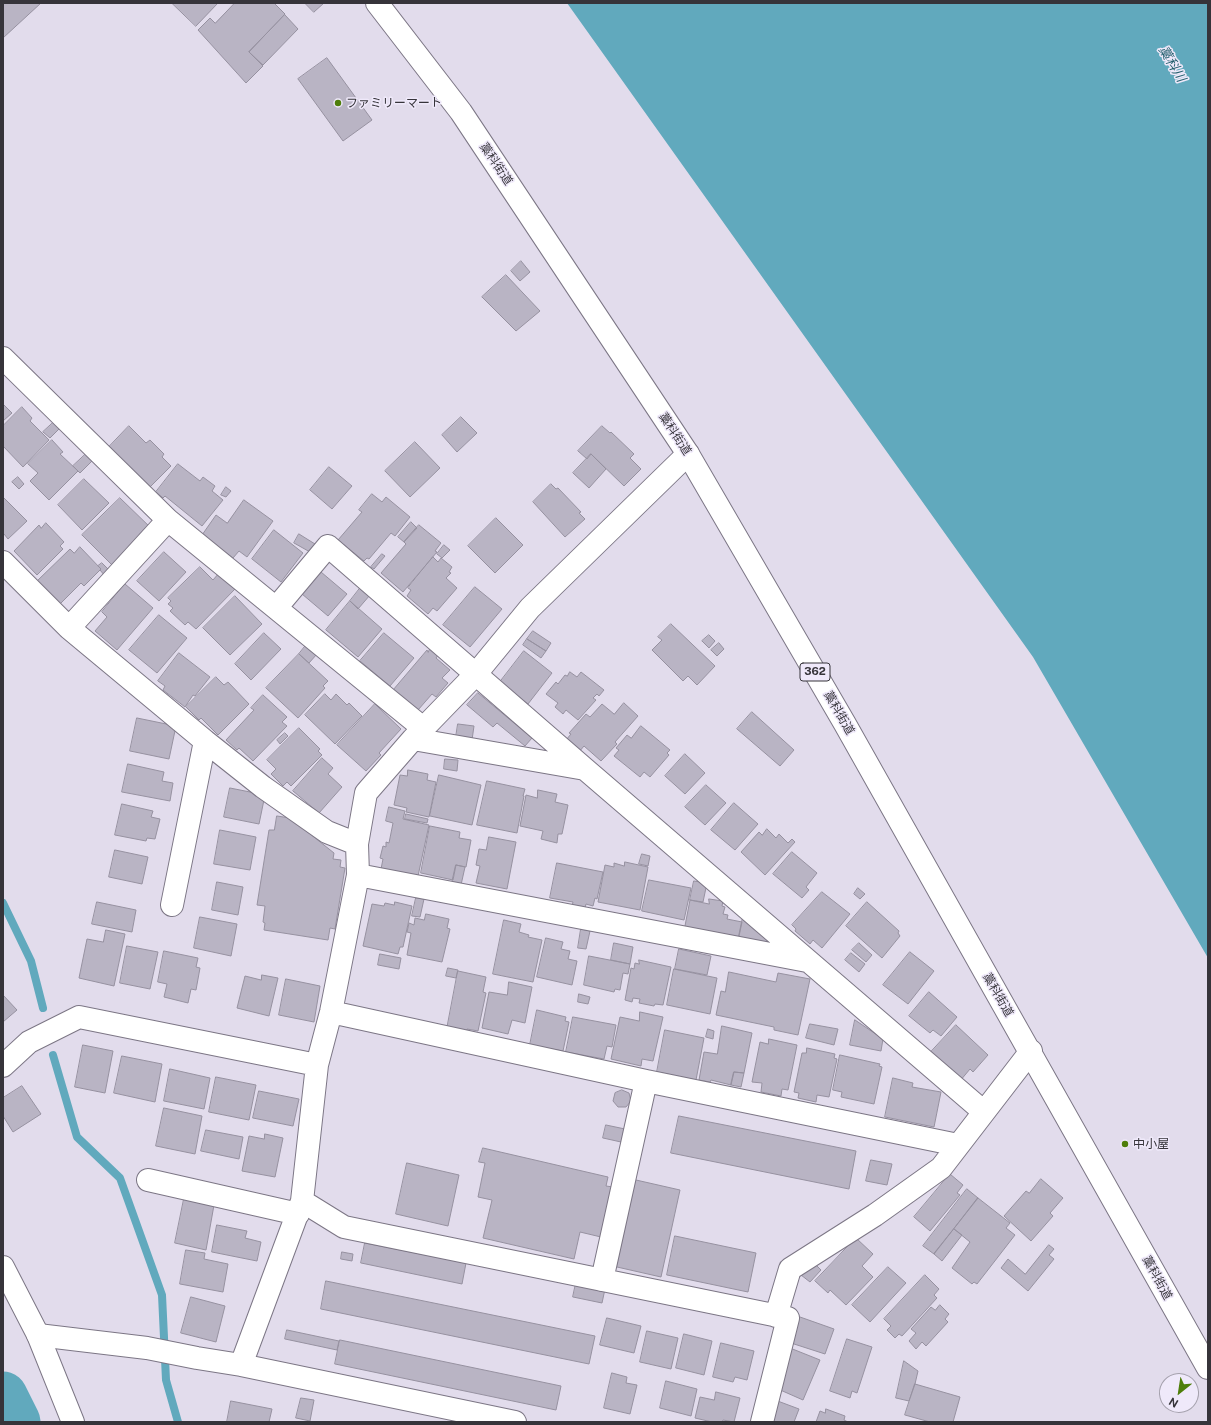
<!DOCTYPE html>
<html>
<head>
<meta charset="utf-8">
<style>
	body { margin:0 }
	#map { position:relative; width:1211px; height:1425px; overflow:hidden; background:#e2dcec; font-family:"Public Sans",sans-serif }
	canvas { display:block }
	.frame { position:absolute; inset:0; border:4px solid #36343a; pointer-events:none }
	.north { position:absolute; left:1159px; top:1373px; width:40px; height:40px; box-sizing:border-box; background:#efe9fa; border:1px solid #a5a1ad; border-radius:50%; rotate:210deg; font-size:11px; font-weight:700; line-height:16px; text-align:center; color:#36343a }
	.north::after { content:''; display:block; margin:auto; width:14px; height:18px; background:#4e7e0a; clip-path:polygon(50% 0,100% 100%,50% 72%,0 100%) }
</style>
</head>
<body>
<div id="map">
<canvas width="1211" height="1425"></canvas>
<div class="frame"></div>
<div class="north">N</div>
</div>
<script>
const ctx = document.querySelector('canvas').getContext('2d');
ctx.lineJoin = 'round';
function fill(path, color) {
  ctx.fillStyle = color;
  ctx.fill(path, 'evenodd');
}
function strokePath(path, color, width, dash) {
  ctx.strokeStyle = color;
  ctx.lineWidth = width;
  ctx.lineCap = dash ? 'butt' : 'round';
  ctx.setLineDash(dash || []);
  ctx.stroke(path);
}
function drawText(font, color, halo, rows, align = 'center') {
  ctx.font = font + ' "Public Sans","Noto Sans JP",sans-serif';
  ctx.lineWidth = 3;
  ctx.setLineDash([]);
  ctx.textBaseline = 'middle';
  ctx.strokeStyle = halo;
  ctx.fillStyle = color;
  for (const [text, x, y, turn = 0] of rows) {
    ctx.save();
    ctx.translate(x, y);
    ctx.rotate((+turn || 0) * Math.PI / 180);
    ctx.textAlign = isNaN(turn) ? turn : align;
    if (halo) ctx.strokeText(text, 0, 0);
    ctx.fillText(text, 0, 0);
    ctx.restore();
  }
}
const water = new Path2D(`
	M567 3H1208V958L1033 657Z`);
const stream = new Path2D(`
	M3 903 31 961 43 1008
	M53 1055 77 1137 120 1178 162 1295 166 1380 178 1422`);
const river = new Path2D(`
	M3 1396 16 1422`);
const building = new Path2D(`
	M3 3H41L3 38Z
	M172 3H218L196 26Z
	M235 3H274L285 14 249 52 263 66 246 83 198 30 210 18 215 23Z
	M305 3H324L314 12Z
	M285 15 298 29 263 65 249 52Z
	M327 58 372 120 343 141 298 79Z
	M521 261 530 272 520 281 511 271Z
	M506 275 540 311 516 331 482 297Z
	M3 404 12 413 3 421Z
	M22 407 32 418 30 421 49 440 23 467 3 446V426Z
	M461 417 477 433 457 452 442 435Z
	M55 421 61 427 50 438 43 432Z
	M129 426 146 443 150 440 164 454 162 457 171 466 149 488 108 448Z
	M602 426 610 433 611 432 634 454 630 458 641 469 624 486 591 454 587 459 578 451Z
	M52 440 63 452 60 454 78 471 49 500 30 481 38 473 28 464Z
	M415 442 440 468 410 497 385 471Z
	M87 453 94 459 80 473 73 466Z
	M591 454 606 469 589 488 573 473Z
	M178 464 200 481 203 477 215 486 212 491 223 500 202 526 165 496 163 498 156 492Z
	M329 467 352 486 332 509 310 490Z
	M18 477 24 484 19 489 12 482Z
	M84 479 109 503 82 530 58 505Z
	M551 484 556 489 558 488 581 512 579 513 585 519 565 537 533 502Z
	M226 487 231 491 226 497 221 495Z
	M372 494 382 502 386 497 410 517 395 536 391 533 369 559 367 558 364 561 338 540 362 512 359 510Z
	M3 497 27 521 8 539 4 534 3 535Z
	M120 498 152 529 114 567 82 535Z
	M244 500 273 521 247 557 239 551 233 558 202 535 216 515 227 523Z
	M496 518 523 545 495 573 468 546Z
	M411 522 417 528 404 542 398 537Z
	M46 523 64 542 60 546 63 549 37 575 14 551 39 525 41 528Z
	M419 525 441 543 435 551 437 552 403 592 381 573 406 544 404 542Z
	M274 530 303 553 281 582 252 559Z
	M299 534 315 544 310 552 294 543Z
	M444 545 450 550 442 558 437 554Z
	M80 547 101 569 84 586 81 583 60 604 37 581 70 549 74 553Z
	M164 552 186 572 159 601 137 581Z
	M382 554 385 556 374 569 371 567Z
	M433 557 438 562 441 558 452 567 449 572 451 573 446 578 457 588 437 611 433 608 428 614 407 596 411 590 408 588Z
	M102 563 110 571 105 576 100 570 101 569 98 566Z
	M200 567 213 580 219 573 235 589 196 629 188 622 185 625 170 611 173 608 168 604 171 601 168 598Z
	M321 572 347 594 328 616 302 594Z
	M125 584 153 608 117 650 95 631 107 617 102 612Z
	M361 587 370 595 358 609 350 601Z
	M475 587 502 609 470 647 443 625Z
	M235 596 262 624 230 655 203 628Z
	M350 601 382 629 358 657 326 630Z
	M159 615 187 638 157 673 129 650Z
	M671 624 715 666 697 685 688 676 683 681 652 650 662 640 658 637Z
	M533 631 551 643 546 651 527 639Z
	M264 633 281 649 251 680 235 664Z
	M384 633 414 658 390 686 360 661Z
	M709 635 715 641 709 648 702 641Z
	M527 639 546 651 541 658 523 645Z
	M719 643 724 649 717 656 711 650Z
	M307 644 317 654 309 663 299 654Z
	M430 649 438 655 436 658 450 670 442 678 448 683 436 697 432 694 418 710 393 690 427 650 428 652Z
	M524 651 552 673 528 704 500 682Z
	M179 653 210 677 195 696 193 695 185 707 163 690 165 686 158 681Z
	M299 654 328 681 323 686 325 688 298 718 266 688Z
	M570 672 577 677 581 672 604 690 599 696 597 694 593 698 596 700 578 720 566 710 563 714 555 707 558 703 546 694 556 682 558 684 565 675 567 676Z
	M216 677 224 685 228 682 249 704 218 735 201 718 199 720 186 707Z
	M478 693 532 738 525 746 497 723 493 727 467 705Z
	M325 694 331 700 336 694 347 705 349 703 362 716 335 744 305 715Z
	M263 695 287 717 282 722 287 726 253 761 239 748 237 750 226 740 254 710 251 708Z
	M624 703 638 716 615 742 617 744 601 761 584 746 579 752 566 740 571 734 569 733 586 714 590 717 602 704 614 714Z
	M375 704 401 729 379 753 381 755 366 771 337 745Z
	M752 712 794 750 780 766 737 729Z
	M137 718 176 726 169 759 130 751Z
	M458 724 474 726 472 740 456 737Z
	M641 726 670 750 667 753 669 755 650 777 644 772 640 777 614 756 619 750 616 748 627 735 631 738Z
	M299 728 320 749 318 751 322 755 291 786 287 782 283 786 271 774 276 769 267 760Z
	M285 733 288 736 280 744 277 740Z
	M685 754 705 773 685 794 665 776Z
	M322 758 333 768 328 774 342 787 319 813 293 791Z
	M445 759 458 760 457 771 444 769Z
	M128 764 164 772 162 781 173 783 170 801 122 792Z
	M408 770 428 774 427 780 436 782 429 817 406 812 407 808 394 805 400 775 407 776Z
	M439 775 481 785 472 825 430 816Z
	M487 781 525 789 523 796H524L517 833 477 825Z
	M706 785 726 803 705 825 685 807Z
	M230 788 265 795 259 824 224 817Z
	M538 790 557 794 555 802 568 805 562 834H558L557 843 541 839 543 831 520 826 526 795 537 798Z
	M734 803 758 824 735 850 711 830Z
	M122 804 153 811 151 817 160 819 155 839 147 838 146 841 115 835Z
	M389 807 405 811 403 819 429 825 418 876 381 869 383 859 380 858 383 846 386 847V842L389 843 393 823 386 821Z
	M406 814 428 819 427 823 405 819Z
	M277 816 290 818 334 853 333 859 341 860 340 867 345 868 335 929 330 928 328 940 264 930 265 923 263 922 265 906 257 905 269 830H274Z
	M430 826 460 832 459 838 471 840 466 867 456 865 453 880 421 873Z
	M767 829 776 838 779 834 788 843 792 839 795 842 765 875 741 852 759 832 762 835Z
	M220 830 256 837 250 870 214 864Z
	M489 837 516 842 507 889 476 883 480 866 476 865 479 849 486 850Z
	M115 850 148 857 142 884 109 877Z
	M792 852 817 873 806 887 809 890 802 898 773 874Z
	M642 854 650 856 648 866 639 864Z
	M625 862 648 867 640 910 598 902 605 865 614 867V863L624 866Z
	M557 863 603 872 597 899 595 898 593 906 586 904 585 908 572 906 573 902 550 898Z
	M456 865 465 867 461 885 452 883Z
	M649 880 691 888 684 920 642 911Z
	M694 881 707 883 703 902 690 900Z
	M217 882 243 887 238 915 212 910Z
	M858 888 865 894 860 899 854 894Z
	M822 892 850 914 822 948 813 940 810 944 795 931 796 929 792 925Z
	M416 898 424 899 420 917 412 916Z
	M709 899 723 901 722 906 725 907 723 914 728 915 727 919 742 922 738 941 684 931 690 900 709 904Z
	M97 902 136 910 132 932 92 924Z
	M395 902 412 906 403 947H400L398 954 363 946 372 904 384 906 385 903 394 905Z
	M867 902 899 931 898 933 900 936 882 958 846 926Z
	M426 914 449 919 447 928 450 929 442 962 407 955 411 933 407 932 409 923 414 925 415 918 424 920Z
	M200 917 237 924 231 956 194 948Z
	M743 917 772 941 771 948 738 941Z
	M504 920 521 924 519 932 529 935 528 937 542 940 533 982 493 974Z
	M581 929 590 931 586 949 578 948Z
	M106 930 125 934 114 986 79 978 87 939 103 942Z
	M546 938 563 942 561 949 570 951 568 959 577 961 572 985 537 977Z
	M614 943 633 947 630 964 611 960Z
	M859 943 872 955 866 962 852 950Z
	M127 946 158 952 150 989 120 983Z
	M679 949 711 956 707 975 675 969Z
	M164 951 198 958 196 967 200 968 196 990 191 989 188 1003 164 997 167 984 158 982Z
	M910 952 934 971 908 1004 883 985Z
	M851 953 865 964 859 972 845 960Z
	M380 954 401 958 399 969 378 965Z
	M589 956 630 964 628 974 623 973 620 990 615 989 614 992 584 985Z
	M639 960 671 967 663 1005 655 1004 654 1006 639 1003 640 999 633 998 632 1002 625 1000 631 968 634 969 635 963 639 964Z
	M448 968 458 970 456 978 446 976Z
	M674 969 717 978 710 1014 667 1005Z
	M458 971 486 977 483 992 486 993 478 1031 467 1029V1033L447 1029Z
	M729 972 776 982 778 973 810 979 798 1035 774 1030V1027L716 1015 721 991 725 992Z
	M262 975 278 978 269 1016 237 1008 245 976 261 980Z
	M286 979 320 986 314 1022 279 1015Z
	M509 982 532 987 525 1023 512 1020 508 1034 482 1028 489 992 507 995Z
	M929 992 957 1017 941 1036 933 1030 930 1033 909 1016Z
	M579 994 590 997 588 1004 578 1002Z
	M3 995 17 1010 3 1022Z
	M537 1010 566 1017 565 1021 569 1022 563 1051 530 1045Z
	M640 1012 663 1017 653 1061 642 1059 641 1066 611 1059 620 1017 639 1021Z
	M573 1017 616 1025 612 1047 607 1046 604 1059 566 1052Z
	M855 1020 883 1039 881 1051 850 1045Z
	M810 1024 838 1029 834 1045 806 1038Z
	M956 1025 988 1055 973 1072 970 1069 960 1081 930 1053Z
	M722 1026 752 1033 744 1073 734 1072 731 1085 711 1080 710 1082 699 1080 704 1052 717 1054Z
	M708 1029 714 1031 713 1039 706 1037Z
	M665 1030 704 1038 696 1080 657 1072Z
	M769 1039 797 1045 788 1090 782 1089 781 1096 761 1092 762 1083 752 1082 760 1042 768 1044Z
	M83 1045 113 1051 105 1093 75 1087Z
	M807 1048 835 1054 834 1058 837 1059 829 1097 817 1095 816 1102 798 1098 799 1093 794 1092 802 1053H806Z
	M840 1055 880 1064 879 1066 882 1067 874 1104 841 1097 842 1092 833 1090Z
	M122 1056 162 1064 155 1102 114 1093Z
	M170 1069 210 1078 204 1109 164 1101Z
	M734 1072 744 1073 741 1087 731 1085Z
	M216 1077 256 1085 249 1120 209 1112Z
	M893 1078 913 1083 912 1087 941 1092 934 1127 885 1117Z
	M22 1086 41 1114 13 1132 3 1116V1098Z
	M622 1090 629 1093 631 1101 626 1107H618L613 1101 615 1093Z
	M259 1091 299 1099 293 1126 253 1118Z
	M164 1108 202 1116 195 1154 156 1146Z
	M679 1116 856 1151 849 1189 671 1153Z
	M606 1125 625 1129 621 1142 603 1138Z
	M206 1130 243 1137 239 1159 201 1151Z
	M265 1134 283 1138 275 1177 242 1171 249 1136 264 1139Z
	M483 1148 608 1177 606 1186 613 1187 601 1237 580 1232 574 1259 483 1238 492 1200 478 1197 485 1163 479 1162Z
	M871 1160 892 1164 887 1185 866 1181Z
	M407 1163 459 1175 448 1226 396 1214Z
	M950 1174 963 1185 957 1193 960 1195 930 1231 914 1217Z
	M1041 1179 1063 1198 1050 1213 1053 1216 1031 1241 1004 1216 1026 1191 1029 1193Z
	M636 1180 680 1190 661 1277 617 1267Z
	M967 1189 978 1198 934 1254 923 1246Z
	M978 1198 1010 1223 1006 1228 1015 1235 977 1284 974 1282 972 1284 952 1268 970 1242 954 1229Z
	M184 1199 214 1205 206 1250 175 1243Z
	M217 1225 247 1231 245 1238 261 1242 257 1261 212 1252Z
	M954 1229 962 1235 942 1261 934 1254Z
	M675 1236 756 1253 748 1292 667 1275Z
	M856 1238 873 1254 862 1266 873 1277 846 1305 830 1290 828 1293 815 1281Z
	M365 1243 466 1263 462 1284 361 1263Z
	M1049 1245 1054 1249 1049 1255 1054 1259 1028 1291 1001 1268 1008 1259 1025 1274Z
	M186 1250 205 1253 204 1259 228 1264 223 1292 180 1284Z
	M342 1252 353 1254 352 1261 341 1259Z
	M816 1265 821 1270 810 1282 801 1275Z
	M888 1267 906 1283 870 1322 852 1305Z
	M925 1275 939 1289 934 1295 937 1298 902 1336 899 1334 895 1338 887 1330 891 1326 884 1319Z
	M326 1281 595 1336 589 1364 321 1309Z
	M576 1283 605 1289 602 1303 573 1297Z
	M191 1297 225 1306 216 1342 181 1333Z
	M940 1305 949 1314 945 1319 948 1322 926 1346 922 1342 916 1349 909 1341 916 1333 911 1329 931 1307 935 1310Z
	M800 1317 834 1329 825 1354 791 1343Z
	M607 1318 641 1326 634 1353 600 1345Z
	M287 1330 339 1341 337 1350 285 1339Z
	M647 1331 678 1338 671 1369 640 1362Z
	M684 1334 712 1341 704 1375 676 1368Z
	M847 1339 872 1347 857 1393 852 1391 850 1398 830 1391Z
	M340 1340 561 1386 556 1410 335 1364Z
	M721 1343 754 1351 747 1380 735 1377 733 1382 713 1377Z
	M790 1348 820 1360 803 1400 778 1389Z
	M904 1361 918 1371 915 1384 909 1401 896 1398Z
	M612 1373 627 1377 626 1383 637 1385 630 1414 604 1408Z
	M666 1381 697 1389 691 1416 660 1408Z
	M915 1384 960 1397 953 1422H930L905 1415Z
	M716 1392 740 1398 734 1422 723 1420 722 1422H712L695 1418 700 1397 714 1400Z
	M301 1398 314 1400 310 1421 296 1418Z
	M775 1400 799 1409 794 1422H771Z
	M231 1401 272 1409 269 1422H227Z
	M826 1409 845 1416 844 1420 848 1422H816L820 1411 825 1413Z`);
const minor = new Path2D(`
	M3 358 168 520 423 728
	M3 562 69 628 205 741 263 787 327 832 357 844
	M276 608 328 546 585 769 984 1112
	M69 628 168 520
	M413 739 585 769
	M358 875 807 961
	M172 905 205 741
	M331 1012 646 1081 958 1145
	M3 1066 29 1042 79 1017 317 1065
	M148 1180 298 1214
	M302 1201 344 1227 788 1318 762 1422
	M602 1280 646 1081
	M776 1316 790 1269 875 1215 941 1168 1031 1051
	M38 1335 147 1348 197 1358 241 1365 515 1422
	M241 1365 302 1201 317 1065 331 1012 358 875 357 844 366 793 413 739 475 675 530 608 688 454`);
const tertiary = new Path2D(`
	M3 1267 38 1335 73 1422`);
const trunk = new Path2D(`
	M377 3 461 112 688 454 845 724 1208 1368`);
const markers = [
	[338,103,4,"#4e7e0a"],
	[1125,1144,4,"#4e7e0a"]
];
const shields = [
	[815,672,30]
];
const shieldNames = [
	["362",815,672]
];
const poiNames = [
	["ファミリーマート",346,103],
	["中小屋",1133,1144]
];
const streetNames = [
	["藁科街道",496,164,56],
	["藁科街道",675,434,57],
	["藁科街道",839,713,60],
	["藁科街道",998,995,60],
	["藁科街道",1157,1278,61]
];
const waterNames = [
	["藁科川",1172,64,59]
];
fill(water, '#61a9bd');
strokePath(stream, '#61a9bd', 8);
strokePath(river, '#61a9bd', 49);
fill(building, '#b9b4c4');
strokePath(building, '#9691a0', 1);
strokePath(minor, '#7c7685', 24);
strokePath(tertiary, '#7c7685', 24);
strokePath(trunk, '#7c7685', 24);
strokePath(minor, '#fff', 22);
strokePath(tertiary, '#fff', 22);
strokePath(trunk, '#fff', 22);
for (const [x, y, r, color] of markers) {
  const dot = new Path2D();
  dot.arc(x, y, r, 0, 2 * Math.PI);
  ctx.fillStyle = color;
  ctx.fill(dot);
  strokePath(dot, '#efe9fa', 1.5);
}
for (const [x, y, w] of shields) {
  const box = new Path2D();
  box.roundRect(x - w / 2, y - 9, w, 18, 3);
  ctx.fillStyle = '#efe9fa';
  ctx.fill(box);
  strokePath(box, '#36343a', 1);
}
drawText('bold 11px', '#36343a', null, shieldNames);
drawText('12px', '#36343a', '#efe9fa', poiNames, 'left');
drawText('12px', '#36343a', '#efe9fa', streetNames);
drawText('italic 13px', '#25606f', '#efe9fa', waterNames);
</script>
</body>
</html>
